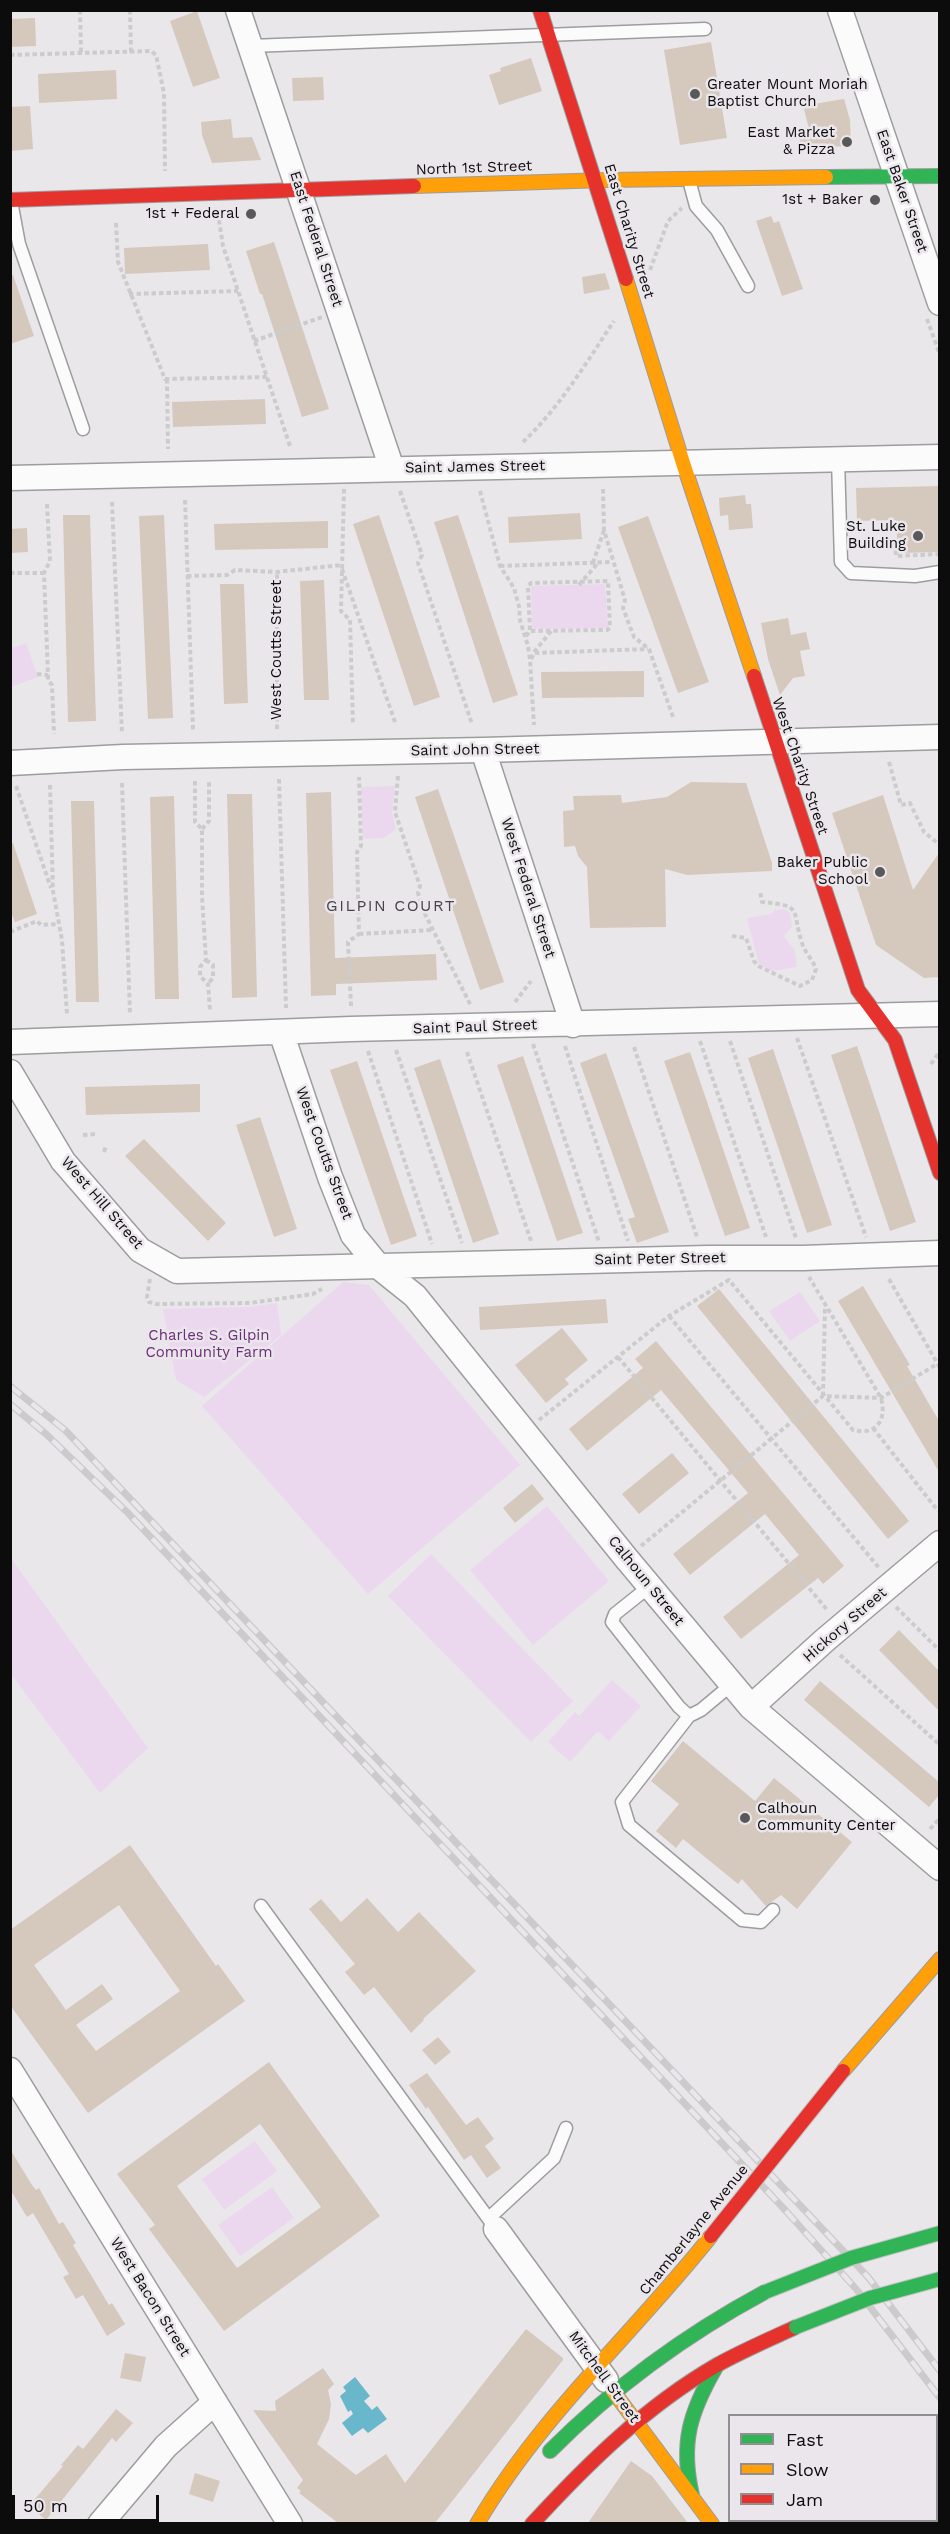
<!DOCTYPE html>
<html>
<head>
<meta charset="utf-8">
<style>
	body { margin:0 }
	#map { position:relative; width:950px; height:2534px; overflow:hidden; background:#e9e7ea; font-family:"Work Sans",sans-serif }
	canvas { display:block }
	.frame { position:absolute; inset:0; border:12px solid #0d0c0d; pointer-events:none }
	.legend { position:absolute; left:728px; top:2414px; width:210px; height:108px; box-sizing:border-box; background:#eae6eb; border:2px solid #928f92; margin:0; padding:8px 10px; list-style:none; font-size:18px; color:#0d0c0d }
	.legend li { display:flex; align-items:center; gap:12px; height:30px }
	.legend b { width:30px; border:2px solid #928f92 }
	.scale { position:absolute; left:12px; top:2495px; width:147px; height:27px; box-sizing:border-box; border:3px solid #0d0c0d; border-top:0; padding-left:8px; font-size:18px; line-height:21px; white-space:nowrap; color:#0d0c0d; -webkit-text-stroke:4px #eae6eb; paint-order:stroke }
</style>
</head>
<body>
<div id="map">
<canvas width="950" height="2534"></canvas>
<div class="frame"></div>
<ul class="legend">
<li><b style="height:8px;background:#30b455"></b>Fast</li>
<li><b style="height:8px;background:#ff9f0a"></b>Slow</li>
<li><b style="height:8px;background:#e5322d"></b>Jam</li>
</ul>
<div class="scale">50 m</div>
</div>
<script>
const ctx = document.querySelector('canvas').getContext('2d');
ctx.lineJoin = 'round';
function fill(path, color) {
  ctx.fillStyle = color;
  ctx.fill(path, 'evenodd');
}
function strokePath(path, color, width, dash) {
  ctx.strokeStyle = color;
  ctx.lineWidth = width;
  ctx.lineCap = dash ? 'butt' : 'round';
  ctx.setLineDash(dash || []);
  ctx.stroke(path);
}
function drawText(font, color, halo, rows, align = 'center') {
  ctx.font = font + ' "Work Sans",sans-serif';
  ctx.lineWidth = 5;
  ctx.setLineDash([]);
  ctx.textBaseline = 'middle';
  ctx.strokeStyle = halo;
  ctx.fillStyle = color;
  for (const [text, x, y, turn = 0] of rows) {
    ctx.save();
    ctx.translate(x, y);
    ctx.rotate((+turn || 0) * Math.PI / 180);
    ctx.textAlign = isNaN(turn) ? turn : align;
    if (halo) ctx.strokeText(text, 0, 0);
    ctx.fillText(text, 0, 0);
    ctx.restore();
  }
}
const green = new Path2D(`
	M605 584 608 628 532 629 531 586Z
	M26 643 38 677 11 687V648Z
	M395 786 392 812 396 829 384 838 365 839 363 836 361 787Z
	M785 909 790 913 792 927 784 936 795 951 797 967 771 971 759 964 747 918 771 914 775 910Z
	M343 1282 369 1285 520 1465 368 1594 202 1406Z
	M800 1292 820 1321 790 1341 769 1311Z
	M277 1303 281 1335 204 1397 176 1380 163 1309 249 1307Z
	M547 1506 609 1581 533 1645 470 1570Z
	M431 1554 573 1701 531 1742 388 1596Z
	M10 1557 148 1748 100 1793 11 1674Z
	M612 1680 641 1706 609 1741 598 1731 570 1762 548 1742 575 1712 579 1716Z
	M255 2141 277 2171 224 2210 202 2179Z
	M272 2187 294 2218 240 2256 218 2225Z`);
const water = new Path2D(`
	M355 2377 370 2396 364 2401 372 2410 377 2406 387 2419 368 2433 363 2428 352 2436 342 2423 353 2414 351 2410 348 2412 340 2396 346 2391 343 2387Z`);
const building = new Path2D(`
	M197 11 220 78 193 87 170 21Z
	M35 18 36 46 10 47V19Z
	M711 42 727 138 680 145 664 50Z
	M531 58 542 91 499 105 489 75 501 71 500 68Z
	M116 70 117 99 39 103 38 74Z
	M323 77 324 100 293 101 292 78Z
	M844 99 850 120 851 146 800 148V130L809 129 804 109 813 107V104Z
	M30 106 33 149 10 151V107Z
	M231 119 233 138 252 137 261 160 212 163 202 135 201 122Z
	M771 216 774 223 779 221 803 289 782 296 756 221Z
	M274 242 329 409 302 417 262 294H260L246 251Z
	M208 244 210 270 125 274 124 248Z
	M605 273 610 289 584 294 582 277Z
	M10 275H13L34 336 10 344Z
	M265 399 266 424 173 427 172 402Z
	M939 486V552L898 553 896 520 857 521 856 488Z
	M745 495 746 504H751L753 528 729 530 728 515 720 516 719 498Z
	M580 513 582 539 509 543 508 517Z
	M63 515H90L96 721 68 722Z
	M164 515 173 718 148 719 139 516Z
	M379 515 440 697 414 706 353 524Z
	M458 515 518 695 493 703 434 522Z
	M648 516 709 682 678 693 618 527Z
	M328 521V548L215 550 214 524Z
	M27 528 28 552 10 553V529Z
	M324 580 329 700H304L300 581Z
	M220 584H244L248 703 224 704Z
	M788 618 791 635 806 632 810 649 800 651 805 676 793 678 780 695 768 659 761 623Z
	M644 671V697L542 698 541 672Z
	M691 782 746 783 772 863V871L687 875 665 869 666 927 590 928 587 867 578 856 575 846 564 847 563 811 574 810 573 796 621 795 622 803 667 797Z
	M438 789 504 982 480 990 415 797Z
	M331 792 335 958 436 954 437 980 336 984V995L311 996 306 793Z
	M227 794H252L257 997 232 998Z
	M883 795 913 890 939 853V977L924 978 876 945 832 813Z
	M174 796 179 999H155L150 797Z
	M71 801H94L99 1002H76Z
	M13 843 37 914 15 922 10 910V844Z
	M857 1046 916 1222 890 1231 831 1055Z
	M773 1049 832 1225 807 1233 748 1058Z
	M690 1052 750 1228 725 1236 664 1061Z
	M606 1053 669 1232 637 1243 628 1219 635 1217 580 1063Z
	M523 1056 583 1233 557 1241 497 1065Z
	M440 1059 499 1234 473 1243 414 1068Z
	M357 1061 417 1236 391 1245 330 1070Z
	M200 1084V1112L86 1115 85 1087Z
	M260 1117 297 1229 274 1237 236 1125Z
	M144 1139 226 1223 208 1241 125 1156Z
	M863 1286 910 1365 907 1366 939 1421V1472L838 1301Z
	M719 1289 909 1521 888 1539 697 1306Z
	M606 1299 608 1323 480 1330 479 1307Z
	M562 1328 588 1360 565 1379 569 1384 546 1403 515 1365Z
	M656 1341 844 1566 823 1584 818 1578 741 1639 723 1617 799 1555 765 1514 690 1575 673 1554 748 1493 661 1390 587 1451 569 1429 643 1368 635 1359Z
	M672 1453 689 1473 639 1514 622 1494Z
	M532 1484 544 1499 515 1523 503 1508Z
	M899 1630 939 1671V1711L879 1650Z
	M820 1681 939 1782V1795L929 1807 804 1700Z
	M683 1741 755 1801 774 1778 852 1842 797 1909 781 1895 766 1906 742 1879 738 1884 683 1839 676 1848 656 1831 679 1804 651 1781Z
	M130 1845 216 1966 218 1964 245 2001 88 2113 10 2005V1930ZM119 1905 180 1991 96 2051 76 2025 113 1999 102 1984 66 2010 34 1965Z
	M367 1898 398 1932 419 1912 476 1971 423 2019 424 2020 411 2033 374 1987 364 1995 345 1972 355 1964 309 1909 321 1899 341 1922Z
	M438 2037 451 2052 435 2065 422 2050Z
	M269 2062 380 2216 224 2331 149 2229 155 2225 117 2174ZM260 2124 321 2207 237 2268 177 2186Z
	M427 2073 466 2125 478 2117 494 2139 485 2146 501 2168 487 2178 471 2155 464 2160 428 2107 426 2109 409 2085Z
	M10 2149 32 2185 36 2190 39 2188 59 2224 63 2222 76 2243 73 2245 109 2305 112 2303 125 2324 107 2336 83 2295 76 2299 63 2277 69 2274 33 2213 27 2217 10 2189Z
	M526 2329 563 2358V2360L435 2523H338L299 2493 301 2491 297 2488 303 2480 253 2410 276 2411 275 2401 323 2368 334 2384 328 2390 331 2404 329 2419 317 2444 356 2475 386 2454 405 2483Z
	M125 2353 146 2357 141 2382 120 2378Z
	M116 2409 133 2423 116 2442 112 2438 46 2520 29 2506 63 2466 61 2465 78 2445 83 2449Z
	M631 2461 652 2476 688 2523H588Z
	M195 2473 220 2481 213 2502 189 2494Z`);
const path = new Path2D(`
	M80 10 81 53
	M130 10 131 52
	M10 55 151 51 156 55 164 93 165 171
	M219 220 223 246 290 446
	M116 223 118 262 165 379 267 377
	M650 270 668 221 682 208
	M129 294 238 291
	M927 319 940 355
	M254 341 322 317
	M167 379 168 449
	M523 442C560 407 586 363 614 321
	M344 489 341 611 350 620 353 725
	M603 489 604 530 625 600 623 608 634 637 649 649 673 717
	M400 491 422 555 418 563 472 724
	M480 491 500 566 514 588 520 610 519 617 528 646 530 660 534 725
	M185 500 193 730
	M112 502 122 733
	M47 504 50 561 44 573 48 675V680L52 685 54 734
	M856 538V541L895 540 896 556 940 554
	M593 563 604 530
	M500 566 612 562
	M342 569 396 725
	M10 573H44
	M187 576 227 575 235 570 277 572 341 565
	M579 585 598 563
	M526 636 530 631 528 586 531 583 608 581 610 628 607 630 530 631
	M534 652 552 630
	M531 659 534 653 648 649
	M37 674 48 675
	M277 729V572
	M889 762 901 805 910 803 924 832 940 845
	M398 776 395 812 420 886 418 893 425 914 471 1006
	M279 779 286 1008
	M195 781V822L202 829V896L206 960 200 967V976L208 984 210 1010
	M122 783 130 1014
	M50 785 53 891 62 940 67 1015
	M16 786 51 888
	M202 829 209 821V781
	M10 932 37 921 41 925 58 924
	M359 934 433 930
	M732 936 746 938 754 961 758 966 800 986 812 980 816 969C813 960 805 953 802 943 791 909 804 906 762 902L760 891
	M206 960 213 965V978L208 984
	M515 1002 531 981
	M351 1006 348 942 359 934 357 852 361 846 359 777
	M797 1038 866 1237
	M700 1041 766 1237
	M730 1041 796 1238
	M533 1044 599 1242
	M565 1046 628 1241
	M634 1047 697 1237
	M396 1050 462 1243
	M368 1051 432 1244
	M467 1052 531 1241
	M931 1064 940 1051
	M83 1135 96 1134
	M104 1152 106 1146
	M150 1279 147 1297 149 1302 156 1304 250 1303 313 1294 322 1289
	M889 1279 940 1368
	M669 1316 880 1569
	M618 1357 828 1611
	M823 1396 825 1307
	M539 1420 669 1316 729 1280 853 1430C877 1436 887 1419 881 1398L809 1277
	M873 1428 938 1511
	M641 1546 823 1396 881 1398 937 1364
	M896 1607 940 1651
	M840 1655 940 1745
	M930 1829 940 1818`);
const lane = new Path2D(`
	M250 46 705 29
	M689 180 696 206 717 230 748 286
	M11 201 19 244 83 429
	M838 459 841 562 851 573 915 576 940 572
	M650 1586 615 1614 612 1622 679 1707 689 1716 701 1710 731 1685
	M689 1716 622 1802 629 1825 742 1920 761 1922 773 1910
	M261 1906 496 2229
	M489 2218 554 2158 566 2128`);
const street = new Path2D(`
	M238 10 392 469
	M840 10 940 303
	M10 478 940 457
	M483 750 573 1025
	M10 763 123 757 483 750 940 737
	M281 1032 330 1177 353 1235 380 1268 415 1296 626 1558 751 1707 940 1868
	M10 1042 351 1029 940 1014
	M10 1072 63 1161 140 1250 177 1271 708 1258H803L940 1253
	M751 1707 825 1640 940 1543
	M10 2070 290 2524
	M496 2229 606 2380
	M100 2524 166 2446 215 2402`);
const fast = new Path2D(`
	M826 177 940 176
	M550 2451C614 2387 685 2335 765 2292
	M692 2495C680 2443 690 2412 716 2367`);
const slow = new Path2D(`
	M414 186 607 180 826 177
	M626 279 683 463 754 676
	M843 2071 940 1959
	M613 2391 712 2524
	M477 2524C540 2416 634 2333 711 2236`);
const jam = new Path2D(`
	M540 10 626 279
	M10 200 414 186
	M754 676 858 990 895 1040 940 1173
	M532 2524C587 2464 646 2406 717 2365 742 2351 770 2339 796 2327`);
const rail = new Path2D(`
	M10 1386 65 1430 868 2277 940 2371
	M10 1404 46 1434 128 1513 786 2211 857 2290 940 2398`);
const fastBridge = new Path2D(`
	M765 2292 851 2258 940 2233
	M796 2327 870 2298 940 2279`);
const jamBridge = new Path2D(`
	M711 2236 843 2071`);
const markers = [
	[695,94,6,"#5a595a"],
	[847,142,6,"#5a595a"],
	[875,200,6,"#5a595a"],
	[251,214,6,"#5a595a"],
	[918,536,6,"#5a595a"],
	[880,872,6,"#5a595a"],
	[745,1818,6,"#5a595a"]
];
const poiNames = [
	["Greater Mount Moriah",707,85,"left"],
	["Baptist Church",707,102,"left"],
	["East Market",835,133],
	["& Pizza",835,150],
	["1st + Baker",863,200],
	["1st + Federal",239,214],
	["St. Luke",906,527],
	["Building",906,544],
	["Baker Public",868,863],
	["School",868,880],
	["Calhoun",757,1809,"left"],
	["Community Center",757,1826,"left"]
];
const streetNames = [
	["North 1st Street",474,168,-2],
	["East Baker Street",902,191,71],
	["East Charity Street",629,231,73],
	["East Federal Street",316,239,72],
	["Saint James Street",475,467,-1],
	["West Coutts Street",277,650,-90],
	["Saint John Street",475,750,-1],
	["West Charity Street",800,766,71],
	["West Federal Street",528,888,72],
	["Saint Paul Street",475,1027,-2],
	["West Coutts Street",324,1153,70],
	["West Hill Street",102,1203,49],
	["Saint Peter Street",660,1259,-1],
	["Calhoun Street",646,1581,51],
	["Hickory Street",845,1625,-41],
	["Chamberlayne Avenue",694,2230,-51],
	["West Bacon Street",150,2297,58],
	["Mitchell Street",604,2377,54]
];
const parkNames = [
	["Charles S. Gilpin",209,1336],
	["Community Farm",209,1353]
];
const neighbourhoodNames = [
	["GILPIN COURT",391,906]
];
fill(green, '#ebd8ef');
fill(water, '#68b7ca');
fill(building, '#d5c9bd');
strokePath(lane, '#9d9c9e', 15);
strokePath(street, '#9d9c9e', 27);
strokePath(fast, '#9d9c9e', 16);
strokePath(slow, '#9d9c9e', 16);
strokePath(jam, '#9d9c9e', 16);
strokePath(path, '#cdcccd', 4, [4.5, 3]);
strokePath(lane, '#fcfbfc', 12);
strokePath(street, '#fcfbfc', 24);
strokePath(fast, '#30b455', 14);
strokePath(slow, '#ff9f0a', 14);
strokePath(jam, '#e5322d', 14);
strokePath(rail, '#cccbcc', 7);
strokePath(rail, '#eae6eb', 4.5, [14]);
strokePath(fastBridge, '#c2c1c3', 16, []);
strokePath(jamBridge, '#c2c1c3', 16, []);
strokePath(fastBridge, '#30b455', 14);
strokePath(jamBridge, '#e5322d', 14);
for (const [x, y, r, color] of markers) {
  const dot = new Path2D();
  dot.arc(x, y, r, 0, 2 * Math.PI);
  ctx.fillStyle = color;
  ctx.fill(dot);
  strokePath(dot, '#eae6eb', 2);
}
drawText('15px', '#0d0c0d', '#eae6eb', poiNames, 'right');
drawText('15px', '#0d0c0d', '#eae6eb', streetNames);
drawText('15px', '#6d2e79', '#eae6eb', parkNames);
ctx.letterSpacing = '1.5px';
drawText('16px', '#474448', '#eae6eb', neighbourhoodNames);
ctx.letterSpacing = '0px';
</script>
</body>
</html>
